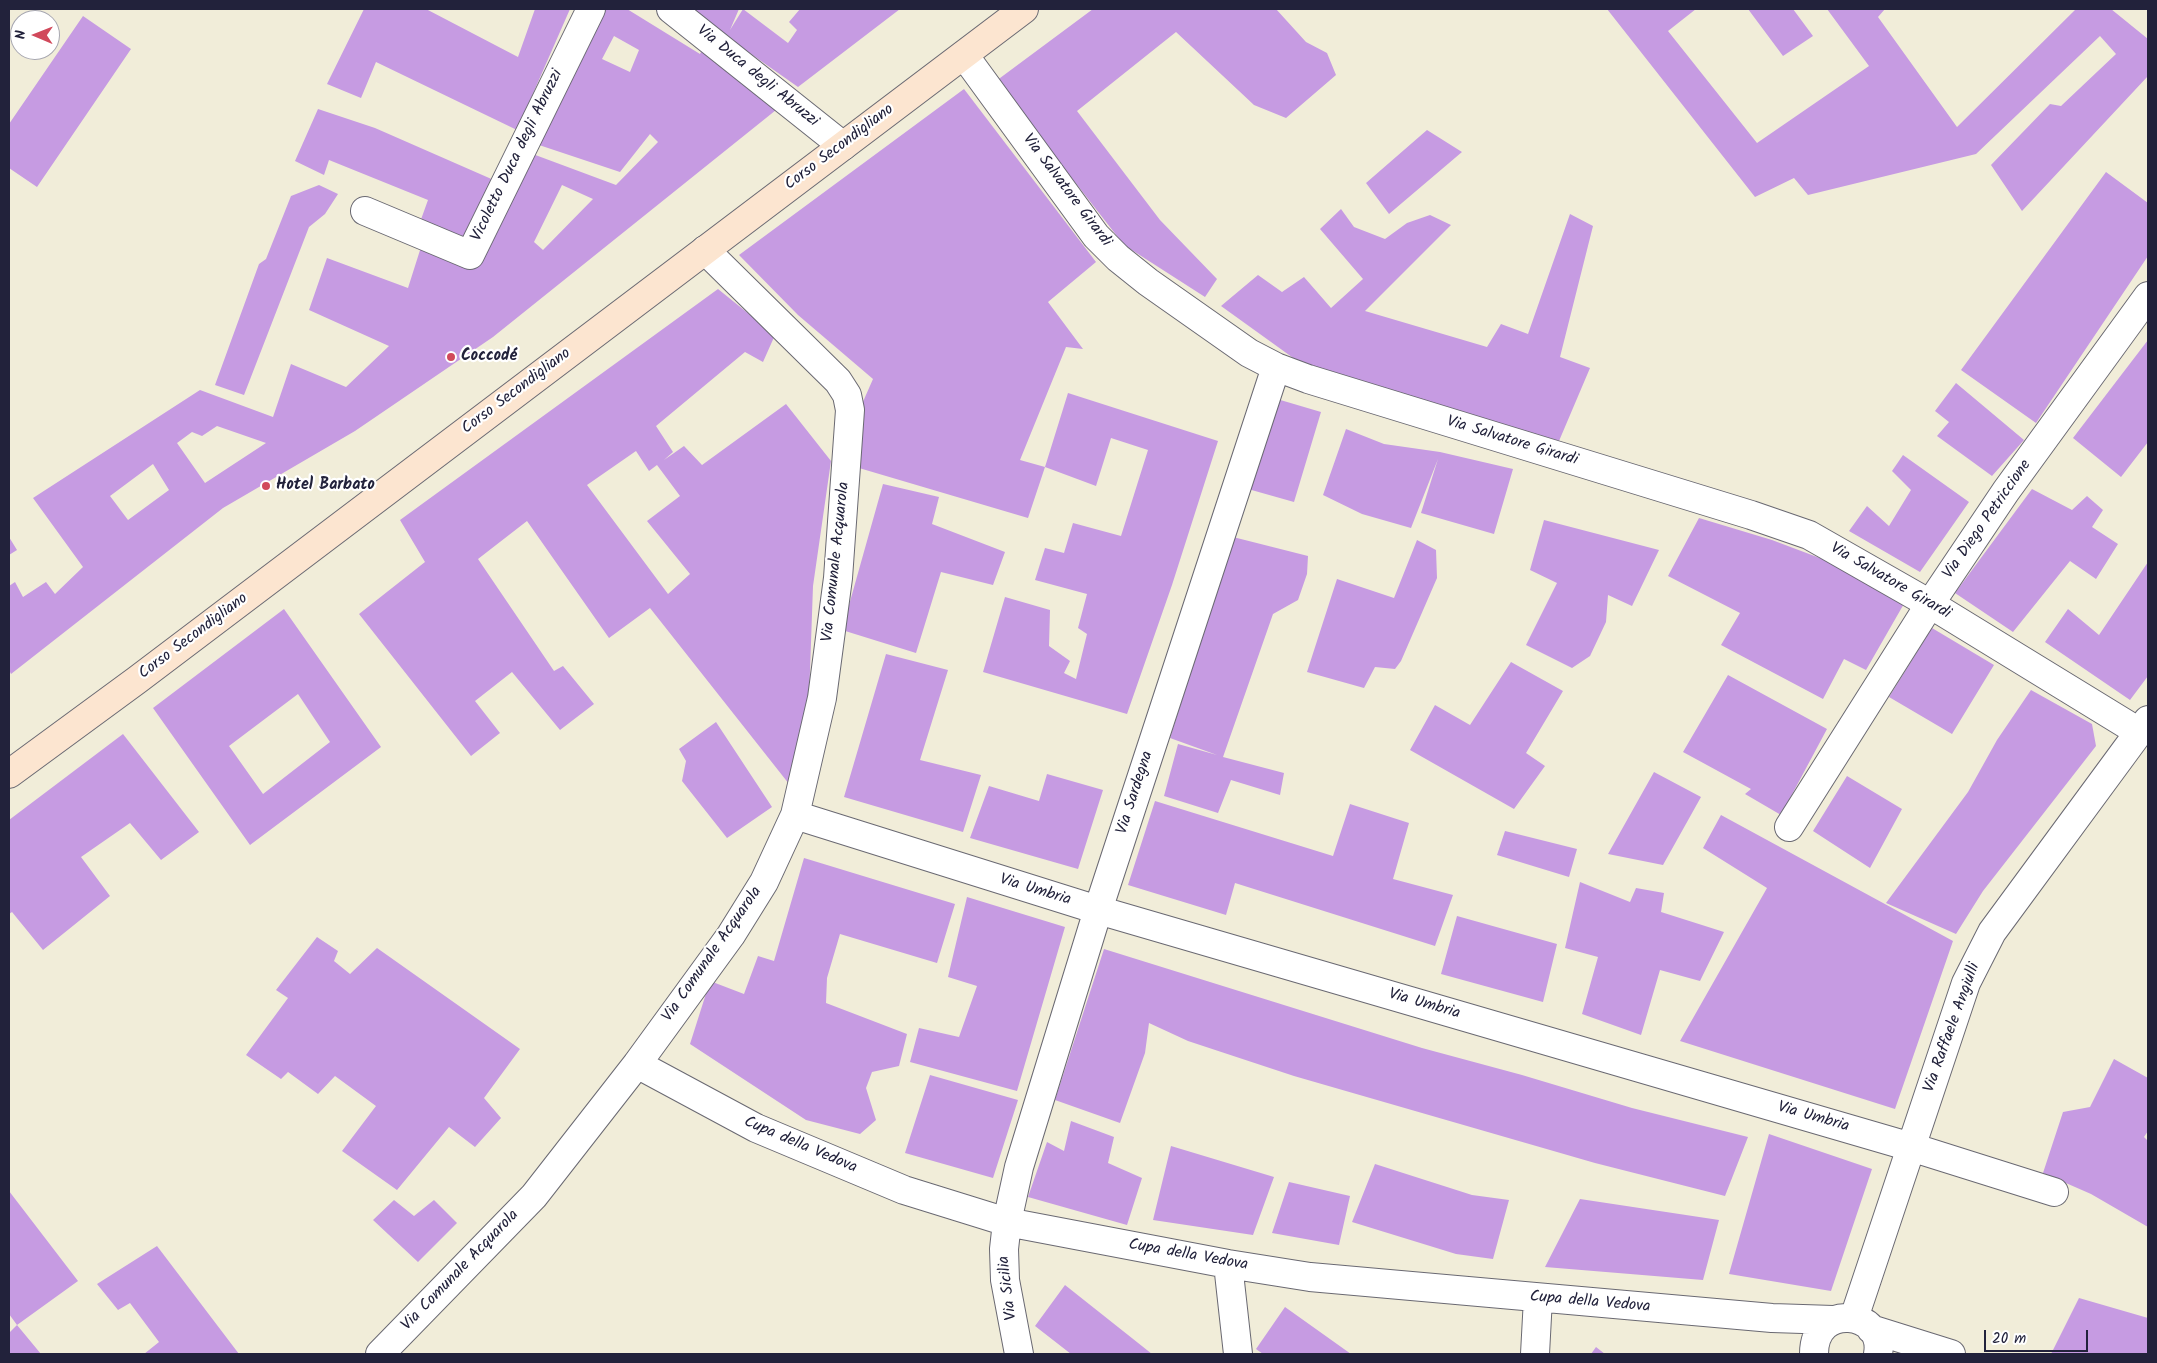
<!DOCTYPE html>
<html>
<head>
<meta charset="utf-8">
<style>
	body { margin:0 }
	#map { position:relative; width:2157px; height:1363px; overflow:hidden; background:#f1edd9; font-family:Kalam,sans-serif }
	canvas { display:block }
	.frame { position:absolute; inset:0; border:10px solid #22223b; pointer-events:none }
	.north { position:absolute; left:10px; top:10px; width:50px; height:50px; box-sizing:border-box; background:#fff; border:1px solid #a7a7b1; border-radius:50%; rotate:271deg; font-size:14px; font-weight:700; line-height:20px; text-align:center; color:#22223b }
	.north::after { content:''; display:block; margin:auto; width:18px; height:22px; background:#d1495b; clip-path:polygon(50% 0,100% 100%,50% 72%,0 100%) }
	.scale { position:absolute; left:1984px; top:1330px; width:104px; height:22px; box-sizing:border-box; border:2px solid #22223b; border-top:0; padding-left:6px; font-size:15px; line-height:18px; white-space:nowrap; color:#22223b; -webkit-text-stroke:4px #fff; paint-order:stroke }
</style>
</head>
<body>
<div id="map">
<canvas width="2157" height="1363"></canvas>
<div class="frame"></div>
<div class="north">N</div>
<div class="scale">20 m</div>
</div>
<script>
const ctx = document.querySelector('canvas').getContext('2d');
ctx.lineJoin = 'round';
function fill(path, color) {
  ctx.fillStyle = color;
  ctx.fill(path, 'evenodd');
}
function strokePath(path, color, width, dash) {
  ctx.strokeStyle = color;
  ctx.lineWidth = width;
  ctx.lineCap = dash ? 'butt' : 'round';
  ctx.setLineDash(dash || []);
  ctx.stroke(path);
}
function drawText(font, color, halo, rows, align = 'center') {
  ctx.font = font + ' Kalam,sans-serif';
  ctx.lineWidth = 4.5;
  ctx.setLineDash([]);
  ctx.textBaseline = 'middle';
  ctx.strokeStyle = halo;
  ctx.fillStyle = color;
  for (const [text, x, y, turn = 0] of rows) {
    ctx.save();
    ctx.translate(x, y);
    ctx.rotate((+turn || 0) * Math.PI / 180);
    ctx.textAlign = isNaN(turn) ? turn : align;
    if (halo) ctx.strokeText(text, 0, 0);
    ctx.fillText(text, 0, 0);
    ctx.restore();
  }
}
const building = new Path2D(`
	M364 9H426L518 57 535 9H570L517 130 376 62 361 98 327 84Z
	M600 9H627L700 54 703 48 781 106 493 337 355 431 223 508 11 674 9 670V586L15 582 23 597 46 582 55 594 83 567 33 498 200 390 273 417 291 364 346 387 389 346 309 310 327 258 408 288 421 247 479 262 530 153 616 185 658 142 650 134 620 172 536 144ZM614 36 639 50 630 72 602 59ZM562 185 593 199 543 250 534 242ZM217 426 266 443 205 483 177 443 192 432 202 436ZM153 464 169 490 128 520 110 496Z
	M687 9H739L730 30 743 9 788 43 797 30 789 22 800 9H900L798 87Z
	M1093 9H1276L1306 42 1327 53 1336 75 1286 118 1254 105 1176 32 1077 111 1160 220 1217 279 1205 297 1124 245 996 81Z
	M1607 9H1696L1668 31 1757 143 1869 66 1827 9H1885L1878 17 1957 127 2076 9H2111L2148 39V76L2022 211 1991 165 2050 104 2061 106 2116 54 2100 36 1976 154 1808 195 1794 178 1755 197Z
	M1748 9H1793L1813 36 1783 56Z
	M83 16 131 49 37 187 9 168V124Z
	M964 89 1096 262 1048 302 1083 349 1066 347 1020 460 1045 467 1028 518 859 468 862 404 873 379 798 315 739 255Z
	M318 109 375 128 496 181 467 248 419 225 428 200 329 160 324 175 295 161Z
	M1427 130 1462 152 1389 214 1366 183Z
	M2106 172 2148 203V256L2036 423 1961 370Z
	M319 185 338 194 325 214 309 227 244 395 215 385 259 264 266 259 291 196Z
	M1341 209 1354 227 1385 239 1407 223 1430 215 1451 225 1365 311 1487 347 1501 324 1528 334 1570 214 1593 226 1560 357 1590 368 1559 441 1303 365 1221 306 1258 275 1282 292 1304 277 1331 308 1363 279 1320 229Z
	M718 289 775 335 763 362 745 352 656 426 673 452 664 460 684 446 702 465 786 404 831 461 813 586 808 727 793 789 650 608 609 638 527 521 478 559 554 671 563 666 594 704 560 730 512 672 475 701 500 733 471 756 359 614 425 562 400 520ZM636 451 649 471 657 465 680 496 647 521 690 574 668 594 587 485Z
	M2148 340V442L2121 477 2073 438Z
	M1956 383 2024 440 1992 476 1937 436 1949 422 1935 411Z
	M1068 393 1218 441 1172 585 1127 714 983 672 1005 597 1050 610 1049 646 1070 661 1064 673 1076 679 1087 634 1078 628 1087 594 1035 580 1045 548 1064 553 1073 523 1121 536 1148 450 1111 438 1096 486 1045 467Z
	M1277 399 1321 412 1294 502 1248 489Z
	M1346 429 1384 444 1440 452 1513 469 1494 534 1421 513 1438 459 1411 528 1362 514 1323 495Z
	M1903 455 1969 502 1920 572 1849 531 1867 506 1889 526 1911 490 1892 471Z
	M883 484 939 497 932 524 1005 552 993 585 941 572 916 653 842 630Z
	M2032 489 2072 510 2087 496 2103 510 2092 527 2118 544 2096 579 2070 561 2013 632 1955 593Z
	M1699 518 1772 540 1833 563 1858 579 1905 602 1866 670 1844 659 1823 699 1721 645 1740 613 1668 576Z
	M1544 520 1659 550 1632 606 1608 595 1606 622 1590 656 1572 668 1526 645 1557 583 1530 570Z
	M9 537 17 550 9 555Z
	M1233 537 1308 556 1307 574 1298 600 1273 614 1223 757 1284 773 1280 795 1231 780 1218 813 1164 796 1178 744 1217 755 1170 738Z
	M1417 540 1436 550 1437 578 1401 661 1395 669 1375 667 1364 688 1307 672 1337 579 1394 598Z
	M2148 562V676L2130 700 2045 642 2068 609 2099 635Z
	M284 609 381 747 250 845 153 708ZM298 694 330 742 263 794 229 746Z
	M1932 628 1994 665 1952 734 1889 697Z
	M886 654 948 670 920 760 981 775 963 832 844 797Z
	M1511 662 1563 691 1526 753 1545 766 1514 809 1410 750 1435 705 1470 725Z
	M1728 675 1827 729 1781 815 1745 794 1751 789 1683 752Z
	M2031 690 2092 724 2096 746 1983 891 1956 934 1886 903 1968 792 1997 740Z
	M716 722 772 807 727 838 682 781 686 761 679 749Z
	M123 734 199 832 161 860 130 823 81 857 110 896 43 950 12 912 9 914V820Z
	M1654 772 1701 797 1663 865 1608 854Z
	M1047 774 1103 790 1078 869 970 838 989 786 1039 801Z
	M1847 776 1902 809 1870 868 1813 831Z
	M1155 801 1333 856 1350 804 1409 823 1393 879 1453 895 1435 946 1235 883 1226 915 1128 885Z
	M1721 815 1953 941 1895 1109 1680 1041 1767 888 1703 848Z
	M1505 831 1577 849 1569 877 1497 855Z
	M804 858 955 904 937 963 840 934 827 978 826 1003 907 1034 899 1066 872 1072 866 1088 876 1120 860 1134 806 1120 690 1044 710 981 744 994 758 956 774 961Z
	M1580 882 1630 902 1636 888 1664 893 1661 912 1724 932 1700 981 1660 970 1641 1035 1582 1014 1598 957 1565 948Z
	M967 897 1065 927 1017 1091 910 1062 919 1028 959 1037 977 986 948 977Z
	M1457 916 1557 944 1543 1002 1441 974Z
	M317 937 338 951 334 961 350 974 377 948 520 1049 484 1098 501 1118 475 1147 449 1127 397 1190 342 1151 376 1106 335 1076 318 1094 288 1072 281 1079 246 1055 288 998 276 990Z
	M1104 949 1422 1048 1522 1075 1632 1108 1748 1137 1725 1196 1595 1163 1294 1076 1188 1041 1149 1023 1145 1053 1120 1123 1055 1100Z
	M2114 1059 2148 1078V1131L2144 1137 2148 1141V1227L2091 1194 2043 1173 2063 1112 2090 1107Z
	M930 1075 1018 1100 993 1178 905 1153Z
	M1071 1121 1114 1137 1108 1163 1142 1178 1127 1225 1028 1197 1047 1142 1064 1151Z
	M1769 1134 1872 1169 1831 1291 1729 1274Z
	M1171 1146 1274 1177 1253 1235 1153 1220Z
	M1375 1164 1472 1195 1509 1200 1493 1259 1456 1254 1352 1222Z
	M1289 1182 1350 1196 1339 1245 1272 1233Z
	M9 1191 78 1281 17 1325 41 1354H9V1333L17 1325 9 1314Z
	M1580 1199 1719 1220 1703 1280 1545 1267Z
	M394 1200 414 1216 434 1200 457 1223 418 1262 373 1220Z
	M157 1246 239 1354H144L159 1342 130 1303 118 1310 97 1284Z
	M1065 1285 1152 1354H1071L1035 1326Z
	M2079 1298 2148 1318V1354H2051Z
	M1285 1307 1351 1354H1263L1256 1349Z
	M1596 1347 1605 1354H1591Z`);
const minor = new Path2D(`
	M671 9 843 146
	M964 55 1096 236 1118 258 1148 282 1249 353 1276 367 1308 379 1751 515 1809 535 1930 604 2139 732
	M365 211 470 255 591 9
	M795 815 1098 910 1911 1147 2054 1192
	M1789 827 1930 604 2006 491 2148 296
	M637 1064 756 1128 904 1190 1007 1222 1228 1264 1310 1277 1772 1318 1833 1320
	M1228 1264 1238 1354
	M1854 1318 1966 983 1992 932 2148 720
	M1871 1329 1951 1354
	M380 1354 534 1196 637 1064 731 935 764 882 795 815 822 698 838 578 850 410 847 395 838 381 705 250
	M1019 1354 1005 1280 1004 1249 1007 1222 1019 1167 1098 910 1276 367
	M1535 1354 1538 1298
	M1814 1354C1814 1301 1886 1311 1878 1354`);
const secondary = new Path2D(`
	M9 774 137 680 1024 9`);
const markers = [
	[451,357,5,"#d1495b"],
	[266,486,5,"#d1495b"]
];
const streetNames = [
	["Via Duca degli Abruzzi",757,77,39],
	["Corso Secondigliano",840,148,-37],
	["Vicoletto Duca degli Abruzzi",518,156,-64],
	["Via Salvatore Girardi",1066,191,53],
	["Corso Secondigliano",517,392,-37],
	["Via Salvatore Girardi",1512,442,17],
	["Via Diego Petriccione",1988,520,-55],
	["Via Comunale Acquarola",837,562,-84],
	["Via Salvatore Girardi",1890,582,30],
	["Corso Secondigliano",194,637,-37],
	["Via Sardegna",1136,793,-72],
	["Via Umbria",1035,891,17],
	["Via Comunale Acquarola",713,955,-55],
	["Via Umbria",1424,1005,16],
	["Via Raffaele Angiulli",1953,1028,-70],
	["Via Umbria",1813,1118,16],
	["Cupa della Vedova",800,1146,23],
	["Cupa della Vedova",1188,1256,10],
	["Via Comunale Acquarola",461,1271,-46],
	["Via Sicilia",1009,1288,-97],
	["Cupa della Vedova",1590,1303,5]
];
const poiNames = [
	["Coccodé",461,357],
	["Hotel Barbato",276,486]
];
fill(building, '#c69be2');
strokePath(minor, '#6a6972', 30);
strokePath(secondary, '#6a6972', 30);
strokePath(minor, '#fff', 28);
strokePath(secondary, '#fce5d0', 28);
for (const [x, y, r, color] of markers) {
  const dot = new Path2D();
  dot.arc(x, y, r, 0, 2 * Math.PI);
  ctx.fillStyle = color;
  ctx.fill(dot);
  strokePath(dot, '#fff', 2);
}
drawText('16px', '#22223b', '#fff', streetNames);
drawText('bold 16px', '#22223b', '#fff', poiNames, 'left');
</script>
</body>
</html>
